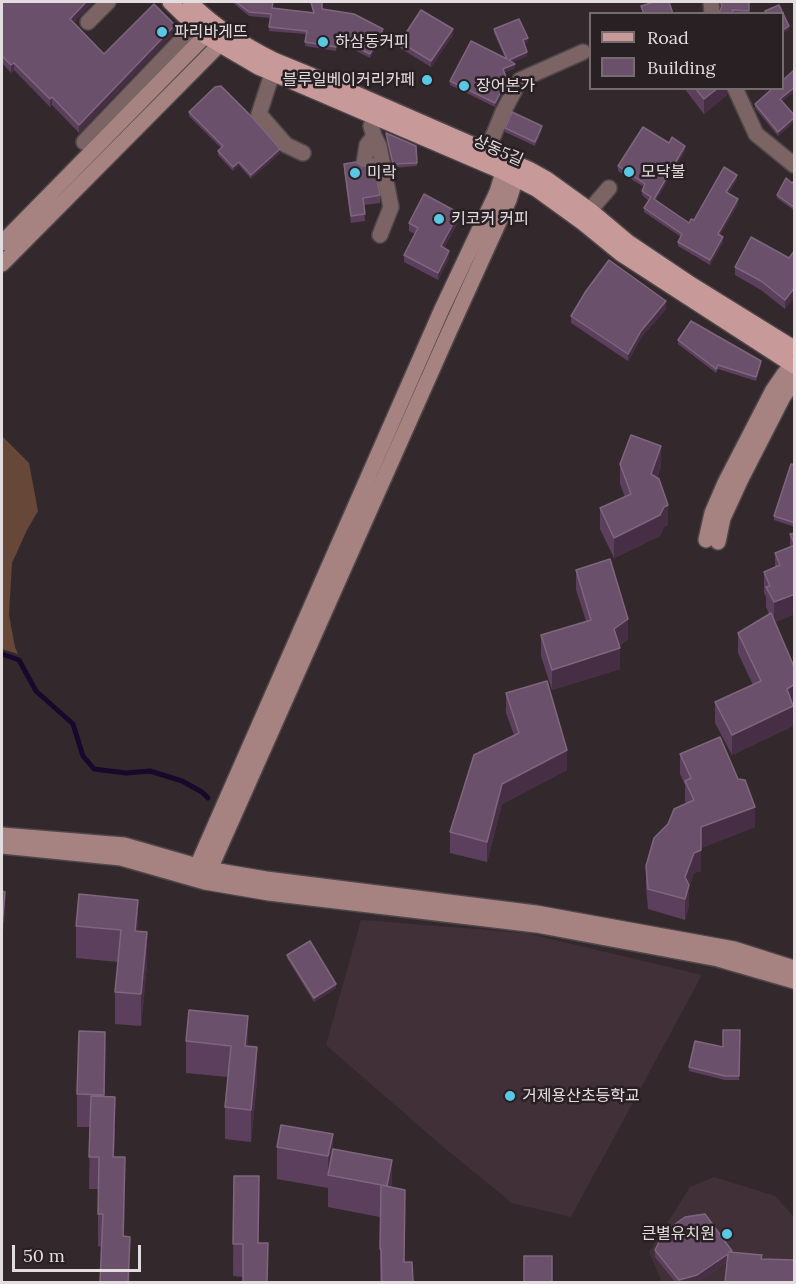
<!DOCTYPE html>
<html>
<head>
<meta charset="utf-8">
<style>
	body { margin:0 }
	#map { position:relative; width:796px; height:1284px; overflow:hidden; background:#33292d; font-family:Lora,serif }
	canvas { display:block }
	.frame { position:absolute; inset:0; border:3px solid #e4dde0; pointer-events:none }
	.legend { position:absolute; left:589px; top:12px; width:195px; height:78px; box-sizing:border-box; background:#292024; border:2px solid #746c6f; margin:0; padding:8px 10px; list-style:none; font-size:18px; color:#e4dde0 }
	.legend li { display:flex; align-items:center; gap:12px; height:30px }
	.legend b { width:30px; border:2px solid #746c6f }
	.scale { position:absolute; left:12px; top:1245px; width:129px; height:27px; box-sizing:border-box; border:3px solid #e4dde0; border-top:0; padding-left:8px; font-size:18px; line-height:21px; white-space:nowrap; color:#e4dde0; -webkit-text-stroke:4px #292024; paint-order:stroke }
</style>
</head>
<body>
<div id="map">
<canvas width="796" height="1284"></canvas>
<div class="frame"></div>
<ul class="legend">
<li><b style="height:8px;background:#c89999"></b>Road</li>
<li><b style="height:16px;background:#6b506b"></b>Building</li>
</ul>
<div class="scale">50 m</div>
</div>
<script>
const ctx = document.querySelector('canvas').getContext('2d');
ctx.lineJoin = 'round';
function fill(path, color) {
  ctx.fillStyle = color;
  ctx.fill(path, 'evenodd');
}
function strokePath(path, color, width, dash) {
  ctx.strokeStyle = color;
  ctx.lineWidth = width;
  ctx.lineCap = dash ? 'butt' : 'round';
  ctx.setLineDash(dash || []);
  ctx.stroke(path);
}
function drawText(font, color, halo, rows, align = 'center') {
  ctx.font = font + ' Lora,"Noto Sans KR",serif';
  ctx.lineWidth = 5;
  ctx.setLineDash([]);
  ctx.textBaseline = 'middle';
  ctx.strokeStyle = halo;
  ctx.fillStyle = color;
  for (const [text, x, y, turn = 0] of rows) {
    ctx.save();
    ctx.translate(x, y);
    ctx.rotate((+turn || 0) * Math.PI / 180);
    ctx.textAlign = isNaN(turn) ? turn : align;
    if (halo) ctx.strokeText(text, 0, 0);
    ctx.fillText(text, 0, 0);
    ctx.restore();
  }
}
const built = new Path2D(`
	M361 920 526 933 702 975 571 1217 512 1203 442 1146 326 1045Z
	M714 1177 775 1196 794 1217V1282H662L649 1252 690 1187Z`);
const green = new Path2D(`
	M2 436 29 463 38 511 27 530 12 563 9 615 15 647 18 654 2 649Z`);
const stream = new Path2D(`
	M2 654 19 660 36 691 73 724 83 756 94 769 126 773 150 771 182 781 202 792 208 798`);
const street = new Path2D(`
	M711 2 712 14
	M88 22 108 2
	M272 74 259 114 286 145 303 153
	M735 88 756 134 794 165
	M375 116 371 126 374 136 379 146 391 207 380 235
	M84 142 194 27
	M487 151 503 112 520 80 583 52
	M364 164 367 145 374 136
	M590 210 609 188`);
const secondary = new Path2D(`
	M2 243 215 26
	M2 264 228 36
	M706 540 712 513 725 483 773 390 784 374 794 362
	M718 542 723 518 741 479 783 397 794 381
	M2 835 124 845 197 866 219 871 266 879 536 913 734 949 794 968
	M2 846 121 858 205 882 269 893 536 925 718 959 794 981
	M194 873 441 311 497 192 507 159
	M207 876 449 332 509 200 519 168`);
const primary = new Path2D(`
	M170 2 205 36 258 67 503 172 536 189 583 223 621 254 794 366
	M190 2C214 26 244 45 274 60L357 94 529 169 547 179 590 210 628 242 692 285 794 348`);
const wall = new Path2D(`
	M2 2H93L74 22 104 54 175 32 79 133 52 105 50 107 14 70 11 73 2 63Z
	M232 2H273V8L313 12 310 2H322V9L383 33 370 58 337 41 336 51 305 46 306 34 269 31 270 18 249 16Z
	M720 2H749V14H718L721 8Z
	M494 29 528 42 524 44 527 56 513 62 515 68 504 73 507 84 495 107 450 85V81L505 58 494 33Z
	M453 35 431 67 400 48V42Z
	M795 73V91L782 101 795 116V121L778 136 755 108V104Z
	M684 88H727V95L704 114Z
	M189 112 280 153 251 179 239 165 233 171 218 155V151L221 148 189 116Z
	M505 128 542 130 535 146 505 132Z
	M386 133 416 146 417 166 393 168Z
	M669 143 685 151 656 200 689 223 694 220 737 179 728 194 738 204 720 235 723 242 710 265 678 246V242L681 237 644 212V208L649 201 642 195V191L644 187 618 171V166Z
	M344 164 380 195V203L364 205 365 221 351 223 344 171Z
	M795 180V211L777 198V195L792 183Z
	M459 220 444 248 449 258 438 280 404 262V255L415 234 409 231V223Z
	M795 250V296L785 309 761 290 735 275V267L789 258Z
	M666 309 641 338 628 361 571 323V316Z
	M678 340 761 365 756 381 718 369 716 373 678 344Z
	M620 464 661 466 657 478 668 525 664 527 660 536 614 558 600 529V508L625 497 620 484Z
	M795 465V527L774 520V516Z
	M795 533V614L775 622 795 669V704L793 706V726L732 755 715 723V702L753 685 738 653V633L769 614 766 607V597L764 593V572L775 567V553L790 547V534Z
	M576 570 628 639 619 646 620 669 552 690 541 656V635L586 621 576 590Z
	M506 693 567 770 502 804 487 862 450 853V832L514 735 506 713Z
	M680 754 755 827 701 848V871L694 873 689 887V905L685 920 648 909 646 887V866L668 824 686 804 685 801V785L680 774Z
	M76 926 138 931 147 964 141 1026 115 1024V992L118 962 76 958Z
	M287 955 336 988 314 1002 287 958Z
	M740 1030 739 1080H725L689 1071V1067L723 1047Z
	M186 1041 248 1046 257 1080 251 1142 225 1139V1107L228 1077 186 1073Z
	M105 1064 104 1096 115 1129 114 1157 125 1189 124 1236 130 1269V1282H100L101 1247 98 1246V1189H89L90 1127H77V1094Z
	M277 1147 333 1149 392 1187 405 1262 413 1282H381L380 1281V1217L328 1207V1188L277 1179Z
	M234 1176H259L243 1277 233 1276Z
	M655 1250 727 1262 697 1282H675L655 1257Z`);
const shadedWall = new Path2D(`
	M86 2H93L70 26V19Z
	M175 25V32L79 133V125Z
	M789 26V30L783 33V30Z
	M383 29V33L370 58V54Z
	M453 29V35L431 67V61Z
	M528 38V42L523 44V40Z
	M527 52V56L509 64V60Z
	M14 63V70L11 73V65Z
	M515 64V68L503 73V69Z
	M507 80V84L495 107V103Z
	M795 87V91L780 103V99Z
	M718 88H727V95L704 114V99Z
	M52 97V105L50 107V99Z
	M795 117V121L778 136V132Z
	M542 126V130L535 146V142Z
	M685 146V151L654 203V199Z
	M280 149V153L251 179V175Z
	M239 162V165L233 171V167Z
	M737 175V179L726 197V192Z
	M738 199V204L718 239V234Z
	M459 213V220L441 254V246Z
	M723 237V242L710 265V260Z
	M449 251V258L438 280V273Z
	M795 287V296L785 309V300Z
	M666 301V309L641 338 628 361V354L641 331Z
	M761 361V365L756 381V377Z
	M661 446V466L651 494V474Z
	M668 505V525L664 527 660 536 614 558V538Z
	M795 594V614L774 623V602Z
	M628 619V639L614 649V629Z
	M620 648V669L552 690V670Z
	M795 684V704L788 708 793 706V726L732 755V735L787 689Z
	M567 750V770L502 804 487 862V842L502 784Z
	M755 807V827L701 848V871L694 873 689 887V905L685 920V877L701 827Z
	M5 892V912L2 949V928Z
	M138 900V932L135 931Z
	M147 932V964L141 1026V994Z
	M336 984V988L314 1002V998Z
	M248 1016V1048L245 1046Z
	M105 1032V1064L104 1127V1095Z
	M257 1047V1080L251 1142V1110Z
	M333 1134V1166L328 1175V1156Z
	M125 1157V1189L123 1268V1236Z
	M392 1160V1192L387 1186Z
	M130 1237V1282H128Z
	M728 1254V1261L697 1282H679V1280Z`);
const building = new Path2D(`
	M2 2H86L70 19 104 54 154 4 175 25 79 125 52 97 50 99 14 63 11 65 2 56Z
	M236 2H273L272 8 314 13 311 2H322V9L354 14 383 29 370 54 337 37 336 47 305 42 307 31 269 27 271 14 249 12Z
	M654 2H669L673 14H644L641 6Z
	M721 2H749V11L732 10 734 14H718L720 11 722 6Z
	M779 5 789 26 783 30V14H766L765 11Z
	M421 10 453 29 431 61 400 42Z
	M519 19 528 38 523 40 527 52 509 60 515 64 503 69 507 80 495 103 450 81 471 41 507 59 494 29Z
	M793 71 795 73V87L780 99 795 116V117L778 132 755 104 773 88H783V80Z
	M221 86 253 118 280 149 251 175 239 162 233 167 218 151 223 146 189 112 215 87Z
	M695 88H718L704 99Z
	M512 112 542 126 535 142 505 128Z
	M643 127 669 143 672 137 685 146 654 199 689 223 691 219 694 220 724 167 737 175 726 192 738 199 718 234 723 237 710 260 678 242 682 234 644 208 651 197 642 191 645 184 618 166Z
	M386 133 416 146 417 163 393 164Z
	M373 159 380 195 363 198 365 214 351 216 344 164 356 162 362 166H367L371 163Z
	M786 178 792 183 795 180V208L777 195Z
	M424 194 459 213 441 246 449 251 438 273 404 255 418 228 409 223Z
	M751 237 789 258 795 250V287L785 300 761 281 735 267Z
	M609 260 666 301 641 331 628 354 571 316 586 291Z
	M691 321 761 361 756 377 718 365 716 369 678 340Z
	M631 435 661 446 651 474 659 479 668 505 664 507 660 515 614 538 600 508 631 494 620 464Z
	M791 464 795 465V523L774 516Z
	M795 533V545L790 534Z
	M795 545V594L774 602 766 587 770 586 764 572 780 565 775 553Z
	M610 559 628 619 614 629 620 648 552 670 541 635 591 620 576 570Z
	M771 613 795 669V684L787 689 793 706 732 735 715 702 761 681 738 633Z
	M547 681 567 750 502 784 487 842 450 832 474 755 519 733 506 693Z
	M720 737 738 779 745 780 755 807 701 827V850L694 853 685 877 689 885 685 899 648 889 646 866 654 838 668 824 674 809 694 800 685 781 691 778 680 754Z
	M2 891 5 892 2 928Z
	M79 894 138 900 135 931 147 932 141 994 115 992 121 930 76 926Z
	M310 941 336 984 314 998 287 955Z
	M189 1010 248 1016 245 1046 257 1047 251 1110 225 1107 231 1046 186 1041Z
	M723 1030H740L739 1076H725L689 1067 695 1041 723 1047Z
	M79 1031 105 1032 104 1095 77 1094Z
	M91 1096 115 1097 113 1157H125L123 1236 130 1237 128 1282H100L103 1214H98L99 1157H89Z
	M281 1125 333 1134 328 1156 277 1147Z
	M333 1149 392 1160 387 1186 328 1175Z
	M234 1176H259L258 1243H268L267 1282H243V1244H233Z
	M381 1185 405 1190 404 1262H412L413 1282H382L381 1249H380Z
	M705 1214 732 1251 729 1252 762 1255 761 1259 795 1260V1282H725L728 1254 697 1275 679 1280 655 1250 664 1232 685 1217Z
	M524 1256H552V1282H524Z`);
const markers = [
	[162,32,6,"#59c8e5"],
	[323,42,6,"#59c8e5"],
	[427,80,6,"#59c8e5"],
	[464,86,6,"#59c8e5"],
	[629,172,6,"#59c8e5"],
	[355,173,6,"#59c8e5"],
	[439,219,6,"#59c8e5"],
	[510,1096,6,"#59c8e5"],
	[727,1234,6,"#59c8e5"]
];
const poiNames = [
	["파리바게뜨",174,32],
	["하삼동커피",335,42],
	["블루일베이커리카페",415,80,"right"],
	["장어본가",476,86],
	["모닥불",641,172],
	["미락",367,173],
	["키코커 커피",451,219],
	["거제용산초등학교",522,1096],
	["큰별유치원",715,1234,"right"]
];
const streetNames = [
	["상동5길",498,151,24]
];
fill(built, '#413037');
fill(green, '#664738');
strokePath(stream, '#17092c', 5);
strokePath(street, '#4f464a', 18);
strokePath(secondary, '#4f464a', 18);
strokePath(primary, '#4f464a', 18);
strokePath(street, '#7b6463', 15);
strokePath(secondary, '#a68281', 15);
strokePath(primary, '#c89999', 15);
fill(wall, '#5c3f5d');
fill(shadedWall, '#462f44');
fill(building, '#6b506b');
strokePath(building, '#7e667d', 1.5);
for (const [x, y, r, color] of markers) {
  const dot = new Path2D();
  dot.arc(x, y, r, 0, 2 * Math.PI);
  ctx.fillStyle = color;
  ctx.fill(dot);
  strokePath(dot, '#292024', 2);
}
drawText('16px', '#e4dde0', '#292024', poiNames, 'left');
drawText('16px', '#e4dde0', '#292024', streetNames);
</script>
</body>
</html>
